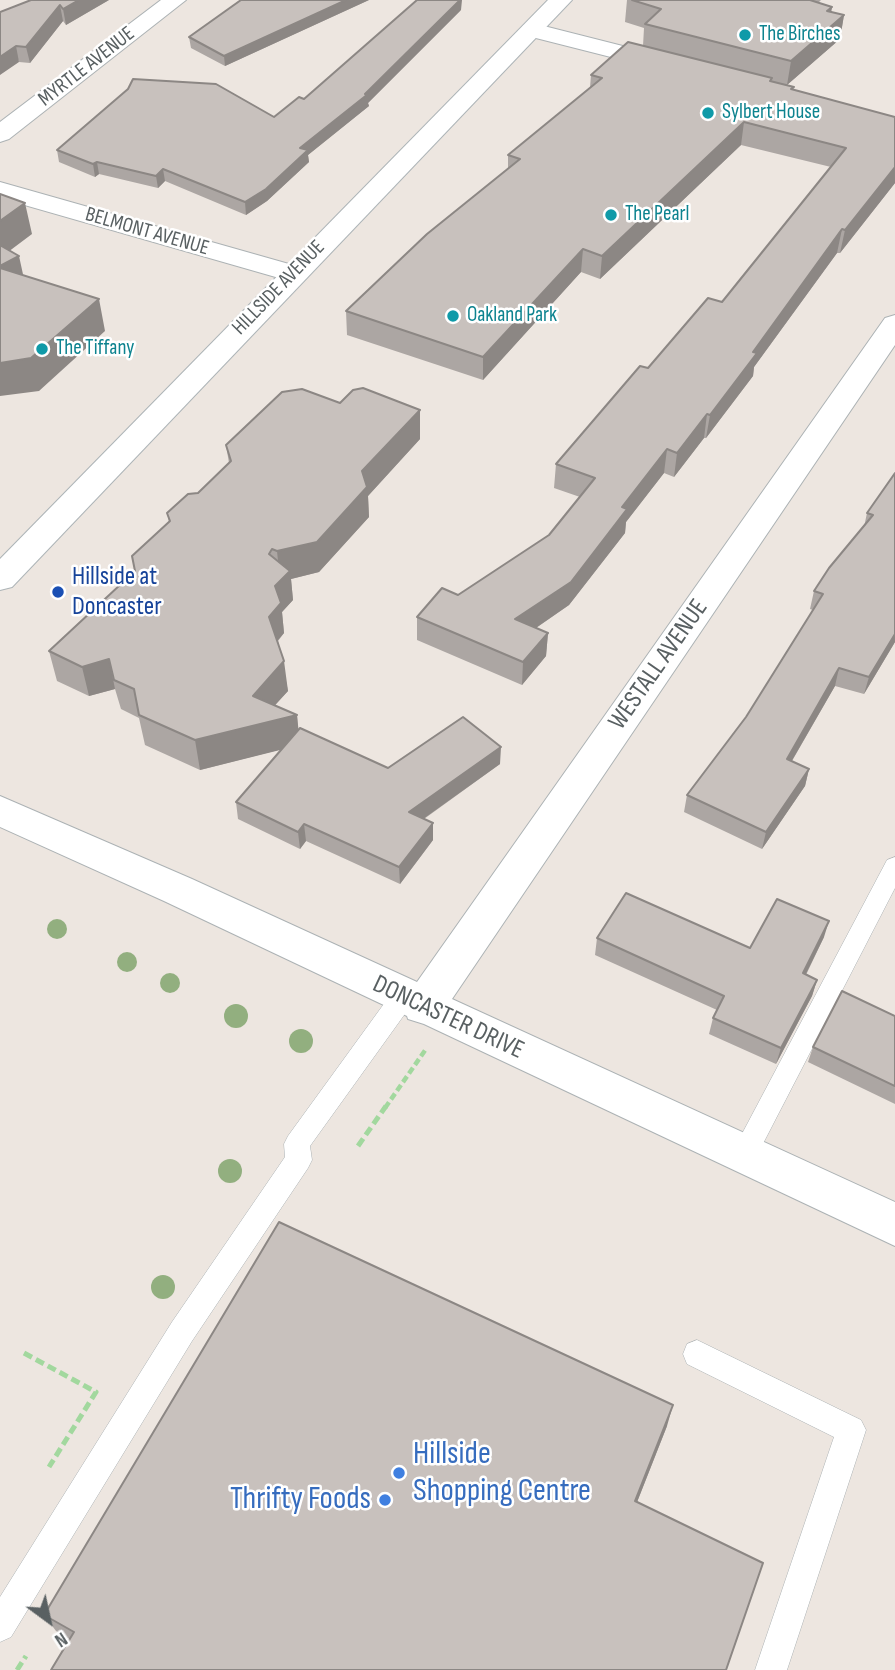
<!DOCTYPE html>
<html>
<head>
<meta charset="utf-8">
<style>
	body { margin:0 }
	#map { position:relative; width:895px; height:1670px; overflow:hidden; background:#ede6e0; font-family:"Sofia Sans Condensed",sans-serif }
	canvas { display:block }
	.north { position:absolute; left:14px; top:1586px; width:70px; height:70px; -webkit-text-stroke:5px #fff; paint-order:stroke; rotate:147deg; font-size:19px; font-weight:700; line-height:28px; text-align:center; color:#596062 }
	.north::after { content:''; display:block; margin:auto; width:24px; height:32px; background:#596062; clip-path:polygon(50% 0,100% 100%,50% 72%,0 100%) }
</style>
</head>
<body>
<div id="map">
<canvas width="895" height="1670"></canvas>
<div class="north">N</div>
</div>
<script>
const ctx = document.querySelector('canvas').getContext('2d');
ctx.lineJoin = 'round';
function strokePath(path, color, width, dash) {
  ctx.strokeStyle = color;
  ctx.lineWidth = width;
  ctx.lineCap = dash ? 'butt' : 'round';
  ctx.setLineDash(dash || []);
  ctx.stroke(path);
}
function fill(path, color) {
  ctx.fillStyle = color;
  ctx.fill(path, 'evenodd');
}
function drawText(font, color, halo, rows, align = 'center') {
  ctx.font = font + ' "Sofia Sans Condensed",sans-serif';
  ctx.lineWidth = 5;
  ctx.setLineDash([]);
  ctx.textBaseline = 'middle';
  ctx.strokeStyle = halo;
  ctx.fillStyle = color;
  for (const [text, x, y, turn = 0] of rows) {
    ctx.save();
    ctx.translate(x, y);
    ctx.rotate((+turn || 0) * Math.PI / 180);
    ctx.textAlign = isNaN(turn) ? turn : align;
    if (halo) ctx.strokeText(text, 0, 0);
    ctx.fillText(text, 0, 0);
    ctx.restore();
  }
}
const pathFar1 = new Path2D(`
	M385 1108 426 1049`);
const path = new Path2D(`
	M358 1146 386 1106
	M24 1353 96 1392 49 1467
	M17 1670 26 1656`);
const service = new Path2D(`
	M895 857V888L753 1163 744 1167 735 1163 731 1155 735 1147 887 860Z
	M403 987 412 990 415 997 412 1004 310 1146 312 1160 308 1168 192 1341 11 1637 0 1642V1597L172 1322 285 1157 284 1144 288 1136 394 990Z
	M697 1340 861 1420 866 1430 787 1670H755L834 1437 687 1364 683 1354 687 1344Z`);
const minor = new Path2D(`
	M161 0H186L9 139 0 142V122Z
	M532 23 674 59 678 64 674 69 666 71 524 35 520 30 524 25Z
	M0 182 303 268 307 274 303 280 293 282 0 198Z
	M895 315V345L452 999 895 1202V1246L424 1024 408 1019 407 1016 164 901 0 827V796L192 879 417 982 885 318Z`);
const secondary = new Path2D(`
	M548 0H572L12 587 0 590V559Z`);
const trees = [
	[57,929,10],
	[127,962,10],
	[170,983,10],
	[236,1016,12],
	[301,1041,12],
	[230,1171,12],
	[163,1287,12]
];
const wall = new Path2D(`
	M109 0 66 25 63 21 30 63 19 62 0 12Z
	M241 0H369L225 66 191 48 189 37Z
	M627 0H821L818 3 832 7 831 12 844 15 840 39 787 85 794 87 793 90 895 117V183L840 253H837L754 367 753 376 706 438H704L674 477 664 473 626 522 625 533 569 605 536 628 548 633 546 656 522 685 417 640V617L458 595 549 535 580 497 554 488 556 464 648 368 722 302 831 167 741 145 600 279 581 272 483 380 347 335 346 311 508 169V155L590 88 591 75 643 46 644 28 625 22Z
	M461 10 368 103 369 106 308 155 309 162 267 201 246 215 165 181 158 188 99 174 95 177 59 162 57 150 274 117 304 99Z
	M420 439 368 496 369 517 319 572 291 579 293 600 282 612 284 633 278 641 288 691 274 706 297 715 298 730 388 768 500 764 424 819 433 823V840L400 884 306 841 300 849 238 819 236 802 282 749 200 770 145 745 139 718 121 709 115 689 89 696 57 681 49 651 135 571 169 522 167 513 198 493 229 463 226 445Z
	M895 473V642L864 694 835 686 792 761 809 769 805 786 762 849 684 812 687 795 746 717 813 610 810 609 814 591 864 527 867 513Z
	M824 937 806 975 817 980 812 996 776 1064 709 1034 713 1018 717 1010 595 955 597 938 750 948Z
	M895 1016V1104L808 1062 813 1047Z
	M667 1426 637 1502 69 1639 56 1631 44 1615Z`);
const shadedWall = new Path2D(`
	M79 0H109L66 25 63 9Z
	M346 0H369L225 66 224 56Z
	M460 0H462L461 10 368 103 369 106 308 155 309 162 267 201 246 215 245 202 300 148 365 94Z
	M60 5 63 21 30 63 26 47Z
	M832 7 828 29 844 15 840 39 787 85 791 61 827 11Z
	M16 46 19 62 0 75V57Z
	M744 122 741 145 600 279 602 256Z
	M97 162 99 174 95 177 93 164Z
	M895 167V183L840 253 845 230Z
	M163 169 165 181 158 188 156 176Z
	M25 203 32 234 0 258V221Z
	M842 229 837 253 754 367 753 376 706 438 710 415 753 352Z
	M583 249 581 272 483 380V357Z
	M19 256 26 288 0 277V266Z
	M99 299 105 331 39 391 0 396V363Z
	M420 410V439L368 496 369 517 319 572 291 579 293 600 282 612 284 633 273 646 269 617 275 586 280 581 277 551 362 471Z
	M707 414 704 438 674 477 677 453Z
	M667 449 664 473 626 522 625 533 569 605 514 643 515 619 622 507Z
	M548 633 546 656 522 685 523 662Z
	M895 634V642L864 694 869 677Z
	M109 659 115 689 89 696 82 667Z
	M284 661 288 691 257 725 297 715 300 745 200 770 195 740 253 696Z
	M839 668 835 686 783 776 787 759Z
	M501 747 500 764 409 829V812Z
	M809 769 805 786 762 849 766 832Z
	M433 823V840L400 884 399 867Z
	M304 824 306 841 300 849 298 832Z
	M829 921 824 937 798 990 803 973Z
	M817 980 812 996 776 1064 781 1048Z
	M673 1405 667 1426 630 1520 635 1501Z`);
const building = new Path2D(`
	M31 0H79L63 9 60 5 26 47 16 46 0 57V12Z
	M241 0H346L224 56 189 37Z
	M417 0H460L365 94H368L300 148 308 150 266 189 245 202 163 169 156 176 97 162 93 164 57 150 128 89 133 79 216 84 274 117 299 97 304 99Z
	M632 0H810L832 7 827 11 844 15 791 61 645 24 661 9Z
	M628 42 772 78 770 81 794 87 791 89 895 117V167L845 230 842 229 753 352 757 353 710 415 707 414 677 453 667 449 622 507 627 509 571 582 515 619 548 633 523 662 417 617 442 588 458 595 549 535 595 478 556 464 640 366 648 368 708 298 722 302 846 148 744 122 602 256 583 249 483 357 346 311 427 234 520 159 508 155 602 78 591 75Z
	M0 194 25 203 0 221Z
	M0 245 19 256 0 266Z
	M0 268 99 299 31 358 0 363Z
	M363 388 420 410 362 471 367 487 317 542 277 551 272 549 269 554 290 571 275 586 281 603 269 617 284 661 253 696 297 715 195 740 139 715 134 689 114 680 109 659 82 667 49 651 135 571 132 556 170 521 167 513 188 494 198 493 231 461 226 445 282 392 302 389 340 403 353 390Z
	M895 473V634L869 677 839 668 787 759 809 769 766 832 687 795 746 717 823 594 814 591 829 568 873 515 867 513Z
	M463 717 501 747 409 812 433 823 399 867 304 824 298 832 236 802 300 728 388 768Z
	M626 893 750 948 777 899 829 921 803 973 817 980 781 1048 713 1018 724 996 597 938Z
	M842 991 895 1016V1086L813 1047Z
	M279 1222 673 1405 635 1501 763 1563 726 1670H51L74 1632 44 1615Z`);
const markers = [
	[745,35,7,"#0f9aa8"],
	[708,113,7,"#0f9aa8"],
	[611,215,7,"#0f9aa8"],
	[453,316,7,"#0f9aa8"],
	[42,349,7,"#0f9aa8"],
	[58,592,7,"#1a4fb4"],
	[399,1473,7,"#3f7fe0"],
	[385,1500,7,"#3f7fe0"]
];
const farCulturenames = [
	["The Birches",759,35],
	["Sylbert House",722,113],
	["The Pearl",625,215],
	["Oakland Park",467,316],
	["The Tiffany",56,349]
];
const farStreetnames = [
	["MYRTLE AVENUE",87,67,-38],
	["BELMONT AVENUE",147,232,16],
	["HILLSIDE AVENUE",279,288,-46]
];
const transitNames = [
	["Hillside at",72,577],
	["Doncaster",72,607]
];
const streetNames = [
	["WESTALL AVENUE",659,665,-55],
	["DONCASTER DRIVE",448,1018,25]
];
const nearShopnames = [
	["Hillside",413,1455],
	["Shopping Centre",413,1492],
	["Thrifty Foods",371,1500,"right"]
];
strokePath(service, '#acb2b4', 1);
strokePath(minor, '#acb2b4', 2);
strokePath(secondary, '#adb4b7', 2);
strokePath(pathFar1, '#a2d89e', 4.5, [7, 3.5]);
strokePath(path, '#a2d89e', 5, [9, 4.5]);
fill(service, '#fff');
fill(minor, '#fff');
fill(secondary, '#fff');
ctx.fillStyle = '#92af7f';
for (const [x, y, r] of trees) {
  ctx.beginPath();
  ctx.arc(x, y, r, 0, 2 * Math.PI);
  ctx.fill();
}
fill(wall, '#aca6a3');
fill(shadedWall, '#8c8784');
fill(building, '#c8c1bd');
strokePath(building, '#8c8784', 2);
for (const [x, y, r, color] of markers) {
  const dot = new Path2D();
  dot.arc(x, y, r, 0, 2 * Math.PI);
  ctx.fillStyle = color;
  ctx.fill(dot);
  strokePath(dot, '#fff', 2.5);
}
drawText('21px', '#0d838f', '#fff', farCulturenames, 'left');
drawText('21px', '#596062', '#fff', farStreetnames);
drawText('26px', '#164399', '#fff', transitNames, 'left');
drawText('26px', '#596062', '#fff', streetNames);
drawText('32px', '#366cbe', '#fff', nearShopnames, 'left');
</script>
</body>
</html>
